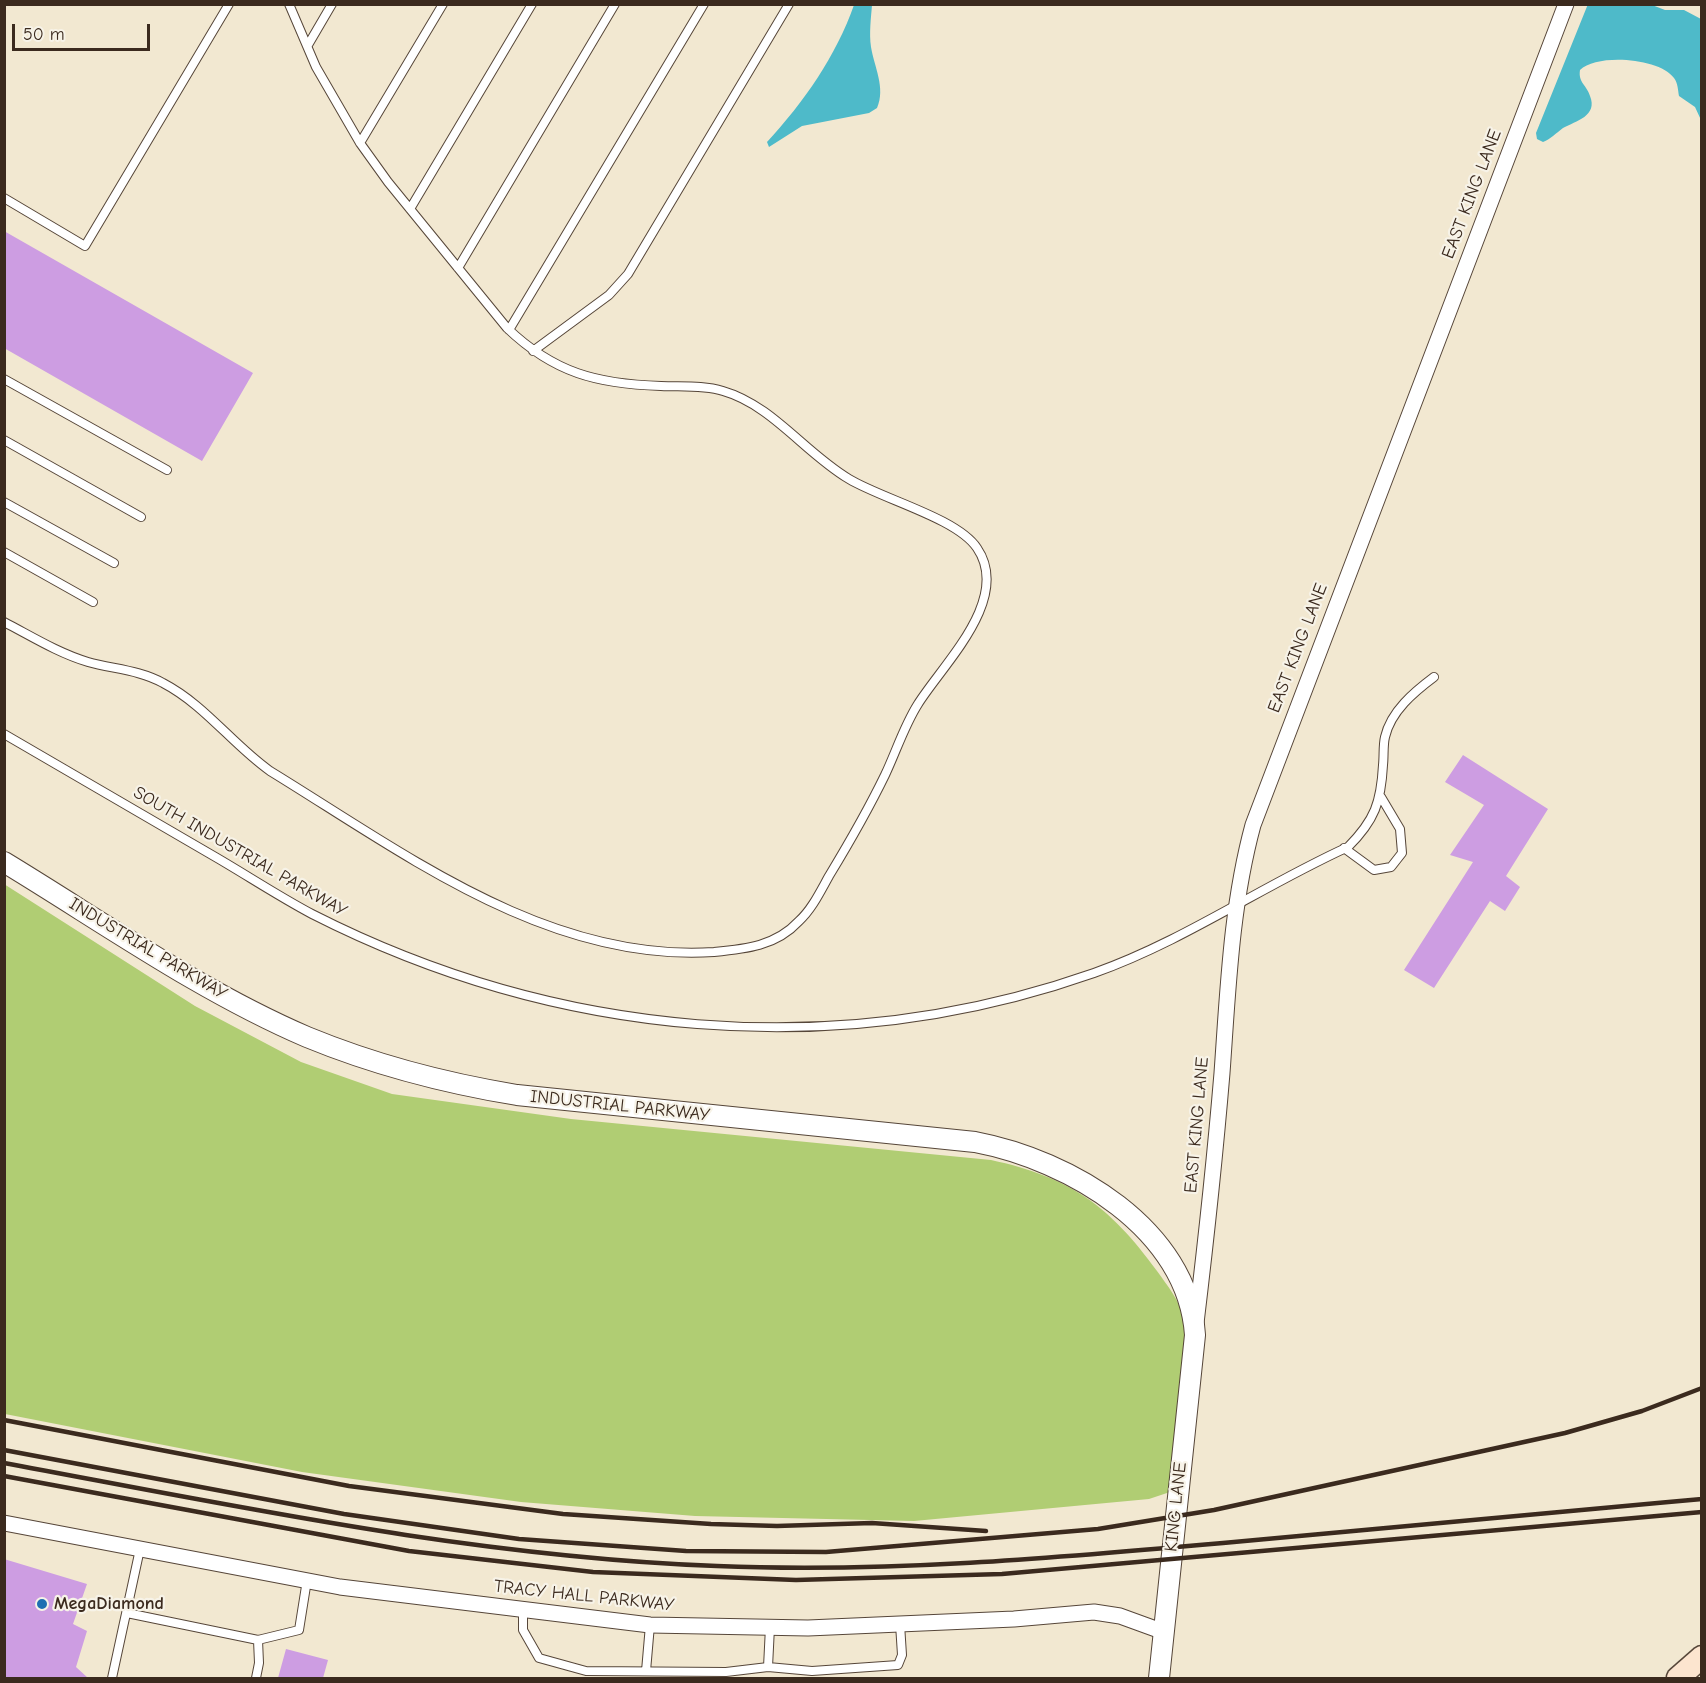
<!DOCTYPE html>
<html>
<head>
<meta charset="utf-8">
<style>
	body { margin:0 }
	#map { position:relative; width:1706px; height:1683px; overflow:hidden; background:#f2e8d1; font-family:"Comic Neue",sans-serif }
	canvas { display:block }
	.frame { position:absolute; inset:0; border:6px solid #3b2a1e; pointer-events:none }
	.scale { position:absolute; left:12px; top:24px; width:138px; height:27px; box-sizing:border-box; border:3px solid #3b2a1e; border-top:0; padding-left:8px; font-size:18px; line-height:21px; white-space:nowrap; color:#3b2a1e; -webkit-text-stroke:4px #f7f3e8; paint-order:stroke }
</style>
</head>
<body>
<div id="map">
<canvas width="1706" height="1683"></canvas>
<div class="frame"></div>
<div class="scale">50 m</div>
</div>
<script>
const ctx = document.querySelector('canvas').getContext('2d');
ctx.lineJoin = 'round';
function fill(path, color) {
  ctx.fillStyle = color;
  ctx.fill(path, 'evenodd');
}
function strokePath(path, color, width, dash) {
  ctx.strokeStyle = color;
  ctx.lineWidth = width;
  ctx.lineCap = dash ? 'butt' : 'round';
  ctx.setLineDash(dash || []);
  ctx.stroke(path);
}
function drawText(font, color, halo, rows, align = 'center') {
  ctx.font = font + ' "Comic Neue",sans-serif';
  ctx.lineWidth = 4.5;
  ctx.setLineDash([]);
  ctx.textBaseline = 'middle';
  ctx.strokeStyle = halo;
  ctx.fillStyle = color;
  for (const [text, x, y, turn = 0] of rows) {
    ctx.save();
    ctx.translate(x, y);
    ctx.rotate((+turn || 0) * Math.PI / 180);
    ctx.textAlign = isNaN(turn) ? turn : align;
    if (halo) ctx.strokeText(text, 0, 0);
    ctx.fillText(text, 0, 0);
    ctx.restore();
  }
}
const green = new Path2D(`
	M4 884 195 1006 301 1062 392 1094 571 1119 991 1160C1070 1177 1110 1206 1157 1271 1167 1285 1180 1301 1184 1319 1189 1339 1184 1363 1182 1383 1178 1419 1174 1456 1170 1492L1149 1499 914 1521 695 1516 521 1502 302 1472 5 1414Z`);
const water = new Path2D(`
	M1588 4 1652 5 1665 10H1684L1701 19V120L1695 107 1679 96C1678 91 1678 83 1674 78 1660 58 1597 53 1580 70 1578 83 1587 85 1590 96 1598 116 1576 121 1563 128 1556 133 1551 139 1543 142L1537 139 1536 133Z
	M854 5H872C871 18 869 33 871 47 874 66 886 88 877 108L869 113 802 126 769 147 767 142C804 102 836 56 854 5Z`);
const building = new Path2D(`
	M4 231 253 373 202 461 4 348Z
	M1463 755 1548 809 1506 876 1520 887 1505 911 1490 901 1434 988 1404 970 1473 862 1450 855 1484 805 1445 782Z
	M4 1559 87 1584 73 1624 87 1631 76 1667 88 1678H4Z
	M286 1649 328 1660 323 1678H278Z`);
const service = new Path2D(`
	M308 45 332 4
	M360 143 443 4
	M4 198 85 246 229 4
	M410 209 532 4
	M458 268 615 4
	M509 330 704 4
	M533 351 609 295 628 274 789 4
	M4 379 167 470
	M4 440 141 517
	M4 502 114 563
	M4 552 93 602
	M4 622C31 636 58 653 88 662 113 669 140 670 163 683 205 705 232 744 270 771 404 853 548 963 714 952 746 949 776 946 799 921 812 909 820 892 829 876 849 843 868 810 885 775 896 752 904 726 918 704 943 664 1012 599 977 548 957 518 882 499 849 479 805 453 772 405 723 391 703 385 681 387 661 386 597 384 554 373 507 328L388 182 360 143 316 67 289 4
	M4 734C74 774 143 815 212 855 245 874 278 896 312 914 556 1038 835 1064 1094 973 1184 941 1262 886 1348 847 1375 820 1381 802 1383 765 1384 756 1383 745 1385 737 1391 711 1414 692 1434 677
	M1344 848 1374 870 1391 867 1402 853 1400 829 1381 797
	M523 1609V1630L539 1658 586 1671 726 1672 768 1667 812 1671 898 1665 902 1655 900 1624
	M127 1613 258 1640 299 1630 307 1580
	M768 1667 770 1627
	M646 1671 650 1625
	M112 1678 140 1549
	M256 1678 259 1663 258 1640`);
const minor = new Path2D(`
	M1196 1323C1206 1240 1215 1157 1222 1073 1228 990 1231 906 1253 825L1566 4
	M4 1523 340 1587 650 1625 808 1628 1014 1619 1094 1612 1120 1616 1164 1632`);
const tertiary = new Path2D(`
	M4 862C103 922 200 991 307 1037 375 1065 444 1083 517 1095L975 1142C1070 1160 1188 1229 1195 1335L1159 1678`);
const secondary = new Path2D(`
	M1678 1678 1702 1657`);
const rail = new Path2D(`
	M4 1420 349 1486 563 1514 711 1524 777 1526 872 1523 986 1531
	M4 1450 344 1514 519 1539 686 1551 826 1552 1098 1529 1214 1510 1565 1433 1642 1411 1702 1388
	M4 1463C241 1507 476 1557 717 1566 886 1573 1055 1558 1223 1543 1382 1528 1542 1513 1702 1499
	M4 1476 409 1551 593 1572 796 1580 1002 1574 1702 1512`);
const markers = [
	[42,1604,6,"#1f6fb2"]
];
const streetNames = [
	["EAST KING LANE",1472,194,-69],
	["EAST KING LANE",1298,648,-69],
	["SOUTH INDUSTRIAL PARKWAY",240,852,30],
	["INDUSTRIAL PARKWAY",148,949,31],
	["INDUSTRIAL PARKWAY",620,1106,6],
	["EAST KING LANE",1197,1125,-85],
	["KING LANE",1176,1507,-84],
	["TRACY HALL PARKWAY",584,1596,6]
];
const poiNames = [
	["MegaDiamond",54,1604]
];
fill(green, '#b0cd73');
fill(water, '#4ebac9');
fill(building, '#cd9de2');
strokePath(service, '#564639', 10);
strokePath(minor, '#564639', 17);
strokePath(tertiary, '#564639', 22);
strokePath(secondary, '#564639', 25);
strokePath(service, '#fff', 8);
strokePath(minor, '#fff', 15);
strokePath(tertiary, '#fff', 20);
strokePath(secondary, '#fce5cf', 22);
strokePath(rail, '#3b2a1e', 4.5);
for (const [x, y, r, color] of markers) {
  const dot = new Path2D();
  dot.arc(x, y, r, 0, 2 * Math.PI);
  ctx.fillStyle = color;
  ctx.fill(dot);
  strokePath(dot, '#f7f3e8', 2);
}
drawText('18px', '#3b2a1e', '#f7f3e8', streetNames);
drawText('bold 18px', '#3b2a1e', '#f7f3e8', poiNames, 'left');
</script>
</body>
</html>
